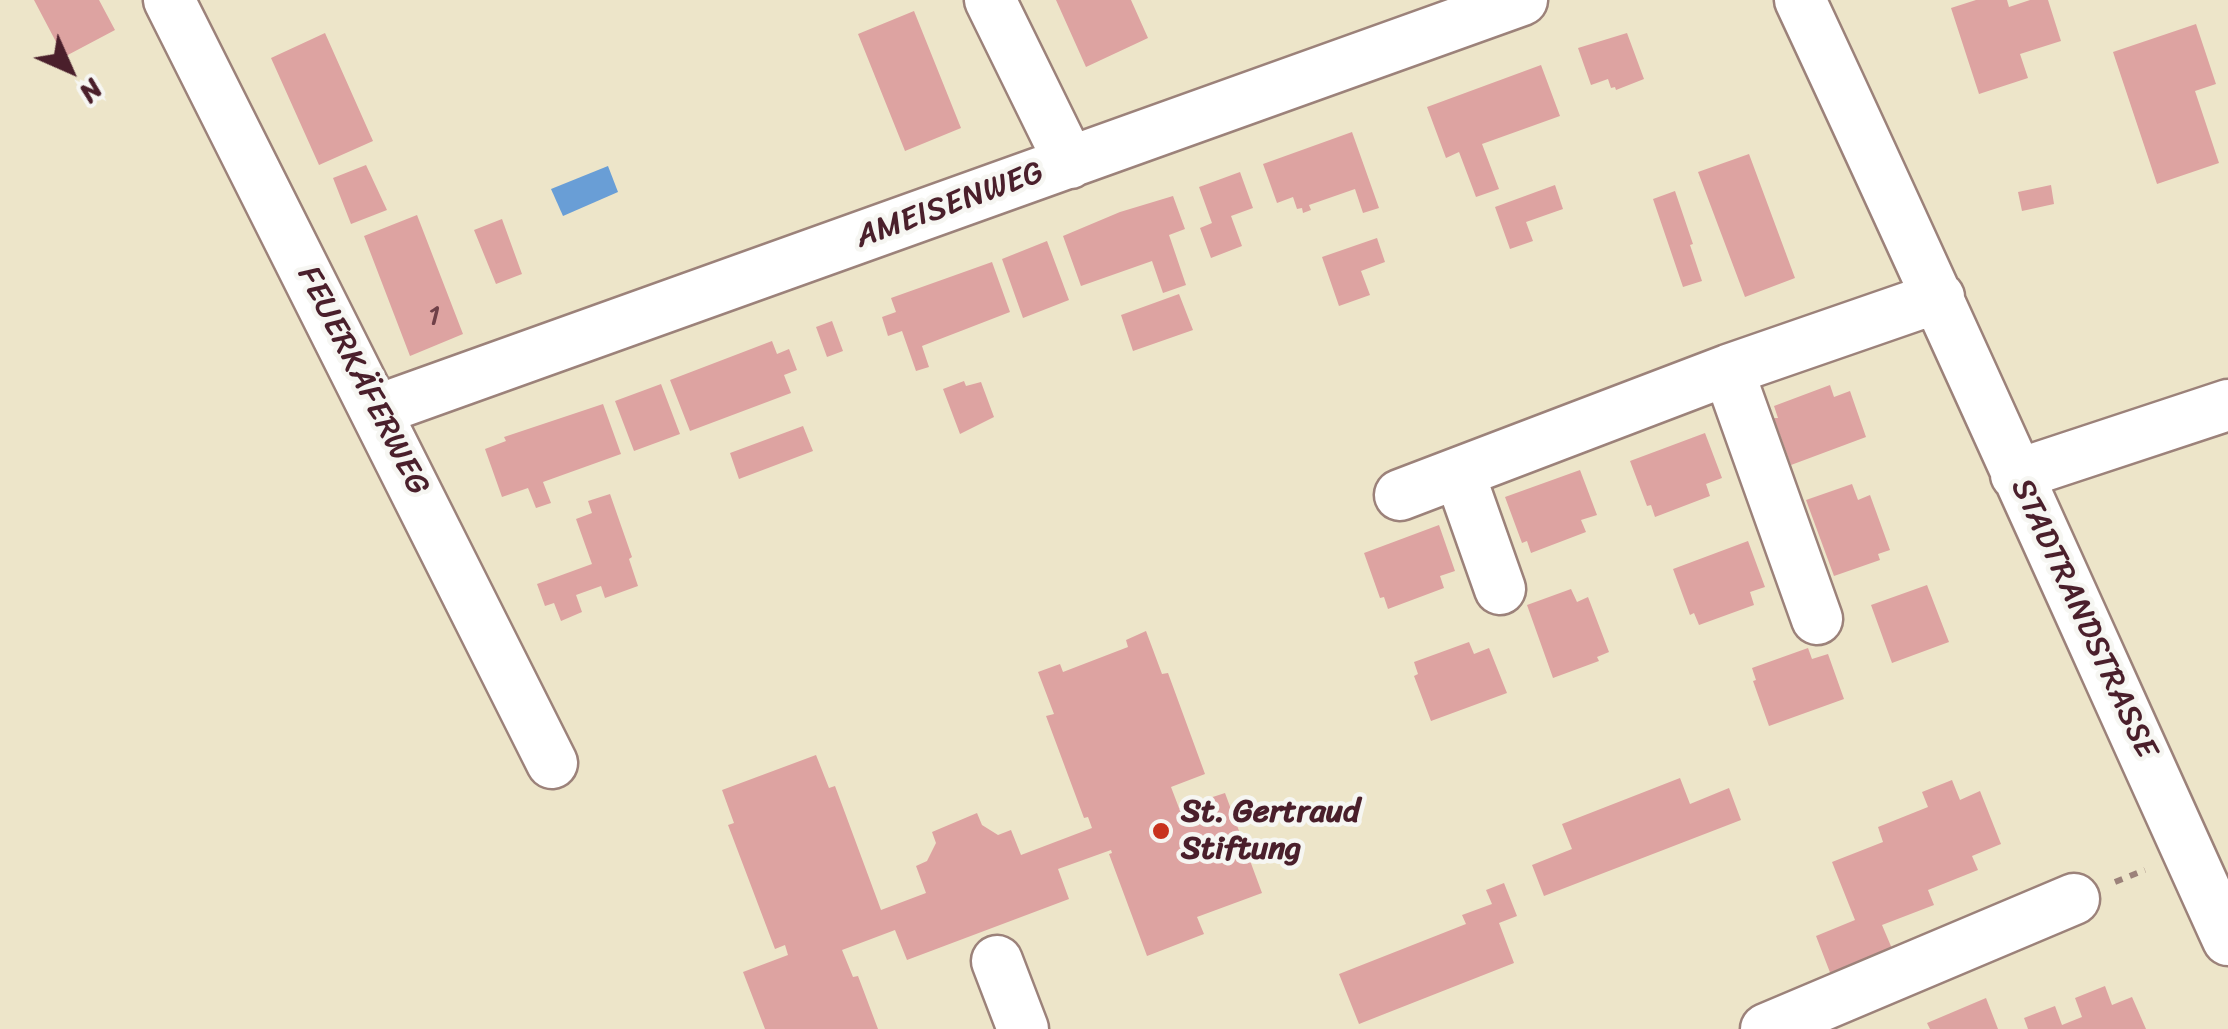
<!DOCTYPE html>
<html>
<head>
<meta charset="utf-8">
<style>
	body { margin:0 }
	#map { position:relative; width:2228px; height:1029px; overflow:hidden; background:#ede5c9; font-family:Sriracha,sans-serif }
	canvas { display:block }
	.north { position:absolute; left:20px; top:20px; width:100px; height:100px; -webkit-text-stroke:8px #f6f6f2; paint-order:stroke; rotate:135deg; font-size:28px; font-weight:700; line-height:40px; text-align:center; color:#4a1f2b }
	.north::after { content:''; display:block; margin:auto; width:35px; height:45px; background:#4a1f2b; clip-path:polygon(50% 0,100% 100%,50% 72%,0 100%) }
</style>
</head>
<body>
<div id="map">
<canvas width="2228" height="1029"></canvas>
<div class="north">N</div>
</div>
<script>
const ctx = document.querySelector('canvas').getContext('2d');
ctx.lineJoin = 'round';
function fill(path, color) {
  ctx.fillStyle = color;
  ctx.fill(path, 'evenodd');
}
function strokePath(path, color, width, dash) {
  ctx.strokeStyle = color;
  ctx.lineWidth = width;
  ctx.lineCap = dash ? 'butt' : 'round';
  ctx.setLineDash(dash || []);
  ctx.stroke(path);
}
function drawText(font, color, halo, rows, align = 'center') {
  ctx.font = font + ' Sriracha,sans-serif';
  ctx.lineWidth = 9;
  ctx.setLineDash([]);
  ctx.textBaseline = 'middle';
  ctx.strokeStyle = halo;
  ctx.fillStyle = color;
  for (const [text, x, y, turn = 0] of rows) {
    ctx.save();
    ctx.translate(x, y);
    ctx.rotate((+turn || 0) * Math.PI / 180);
    ctx.textAlign = isNaN(turn) ? turn : align;
    if (halo) ctx.strokeText(text, 0, 0);
    ctx.fillText(text, 0, 0);
    ctx.restore();
  }
}
const water = new Path2D(`
	M608 166 618 192 563 216 551 189Z`);
const building = new Path2D(`
	M34 0H99L115 30 64 57Z
	M1056 0H1131L1148 38 1086 67Z
	M1976 0H2007L2009 7 2030 0H2048L2061 41 2020 54 2028 78 1979 94 1951 8Z
	M914 11 961 128 905 151 858 34Z
	M2196 24 2216 84 2195 91 2219 163 2157 184 2113 52Z
	M325 33 373 141 319 165 271 58Z
	M1627 33 1644 79 1616 90 1615 87 1611 88 1608 79 1591 85 1578 48Z
	M1541 65 1560 116 1482 144 1499 189 1476 197 1459 152 1446 158 1427 107Z
	M1352 132 1379 208 1363 213 1355 189 1309 205 1311 210 1303 213 1302 208 1297 209 1293 197 1277 203 1263 164Z
	M1749 154 1795 278 1745 297 1698 172Z
	M366 165 387 210 351 224 333 178Z
	M1240 172 1253 208 1231 216 1242 246 1211 258 1200 228 1212 223 1199 187Z
	M1555 185 1563 209 1526 222 1533 241 1510 249 1495 207Z
	M2051 185 2054 204 2022 211 2018 192Z
	M1675 191 1693 244 1690 245 1702 281 1683 287 1653 199Z
	M1173 196 1185 229 1169 235 1186 285 1163 293 1152 261 1081 286 1063 236 1120 212Z
	M417 215 463 334 410 356 364 236Z
	M502 219 522 274 496 284 474 230Z
	M1377 238 1385 262 1361 271 1370 295 1339 306 1322 257Z
	M1047 241 1069 300 1023 318 1002 259Z
	M992 262 1010 312 922 346 929 367 916 371 902 331 888 336 882 317 896 312 891 298Z
	M1179 294 1193 330 1133 351 1121 315Z
	M832 321 843 351 827 357 816 327Z
	M772 341 777 354 789 349 797 370 784 375 791 393 690 431 670 380Z
	M964 381 966 386 981 382 994 417 960 434 943 389Z
	M661 384 680 434 634 451 615 401Z
	M1830 385 1834 397 1850 391 1866 437 1791 465 1774 418H1778L1774 406Z
	M603 404 621 454 543 482 551 503 536 508 528 488 502 497 485 449 506 441 504 437Z
	M803 426 813 451 739 479 730 453Z
	M1705 433 1722 478 1706 484 1710 496 1655 517 1651 505 1647 506 1630 461Z
	M1580 470 1597 515 1581 520 1586 532 1531 553 1527 541 1522 543 1505 497Z
	M1852 484 1858 500 1870 495 1890 550 1878 554 1880 560 1834 576 1806 500Z
	M610 494 632 557 629 559 638 586 605 598 601 586 576 595 582 612 561 621 554 603 545 606 537 584 592 564 576 519 592 513 588 501Z
	M1439 525 1455 571 1440 576 1444 588 1388 609 1384 597 1380 598 1364 553Z
	M1748 541 1765 587 1750 592 1754 605 1699 625 1694 613 1690 615 1673 569Z
	M1927 585 1949 642 1892 663 1871 605Z
	M1571 589 1577 602 1588 597 1609 652 1597 657 1599 661 1553 678 1527 605Z
	M1146 631 1162 674 1168 673 1205 774 1171 787 1179 808 1225 793 1262 893 1197 917 1204 934 1147 956 1109 854 1112 853 1111 850 1058 869 1069 899 907 960 895 930 842 950 853 977 858 976 878 1029H765L743 972 788 955 785 945 775 949 728 825 734 823 722 790 816 755 829 788 835 786 881 910 926 893 916 866 927 861 936 843 932 832 977 813 982 825 998 835 1011 830 1021 855 1092 828 1088 817 1084 818 1046 716 1054 714 1038 672 1060 664 1063 672 1128 647 1126 640Z
	M1469 642 1474 654 1489 648 1507 693 1431 721 1414 676 1418 674 1414 662Z
	M1808 648 1812 659 1828 654 1844 699 1769 726 1753 681 1756 680 1752 668Z
	M1680 778 1690 804 1729 788 1741 820 1544 896 1532 865 1572 849 1562 824Z
	M1952 780 1960 800 1980 791 2001 844 1972 856 1978 870 1928 890 1934 905 1882 925 1893 951 1831 975 1816 936 1855 920 1832 862 1883 842 1878 827 1928 807 1922 792Z
	M1504 883 1517 916 1499 923 1514 963 1359 1024 1339 974 1466 924 1462 915 1492 904 1486 890Z
	M2105 986 2112 1005 2132 997 2146 1029H2028L2024 1018 2055 1006 2062 1025 2082 1017 2075 998Z
	M1986 998 1998 1029H1930L1927 1023Z`);
const path = new Path2D(`
	M2115 882 2145 870`);
const minor = new Path2D(`
	M169 0 552 763
	M990 0 1070 163
	M1800 0C1946 312 2086 627 2228 940
	M1728 370 1817 619
	M378 410 1522 0
	M1459 473 1500 589
	M2016 475 2228 405
	M1400 495 1728 370 1939 297
	M997 961 1023 1029
	M1766 1029 2074 899`);
const markers = [
	[1161,831,10,"#c8321e"]
];
const numberNames = [
	["1",434,317]
];
const streetNames = [
	["AMEISENWEG",950,206,-20],
	["FEUERKÄFERWEG",362,381,63],
	["STADTRANDSTRASSE",2083,619,65]
];
const poiNames = [
	["St. Gertraud",1181,813],
	["Stiftung",1181,850]
];
fill(water, '#699ed6');
fill(building, '#dda3a1');
strokePath(minor, '#9c827a', 55);
strokePath(path, '#9c827a', 6, [8, 8]);
strokePath(minor, '#fff', 50);
for (const [x, y, r, color] of markers) {
  const dot = new Path2D();
  dot.arc(x, y, r, 0, 2 * Math.PI);
  ctx.fillStyle = color;
  ctx.fill(dot);
  strokePath(dot, '#f6f6f2', 4);
}
drawText('28px', '#6f4048', null, numberNames);
drawText('32px', '#4a1f2b', '#f6f6f2', streetNames);
drawText('bold 32px', '#4a1f2b', '#f6f6f2', poiNames, 'left');
</script>
</body>
</html>
